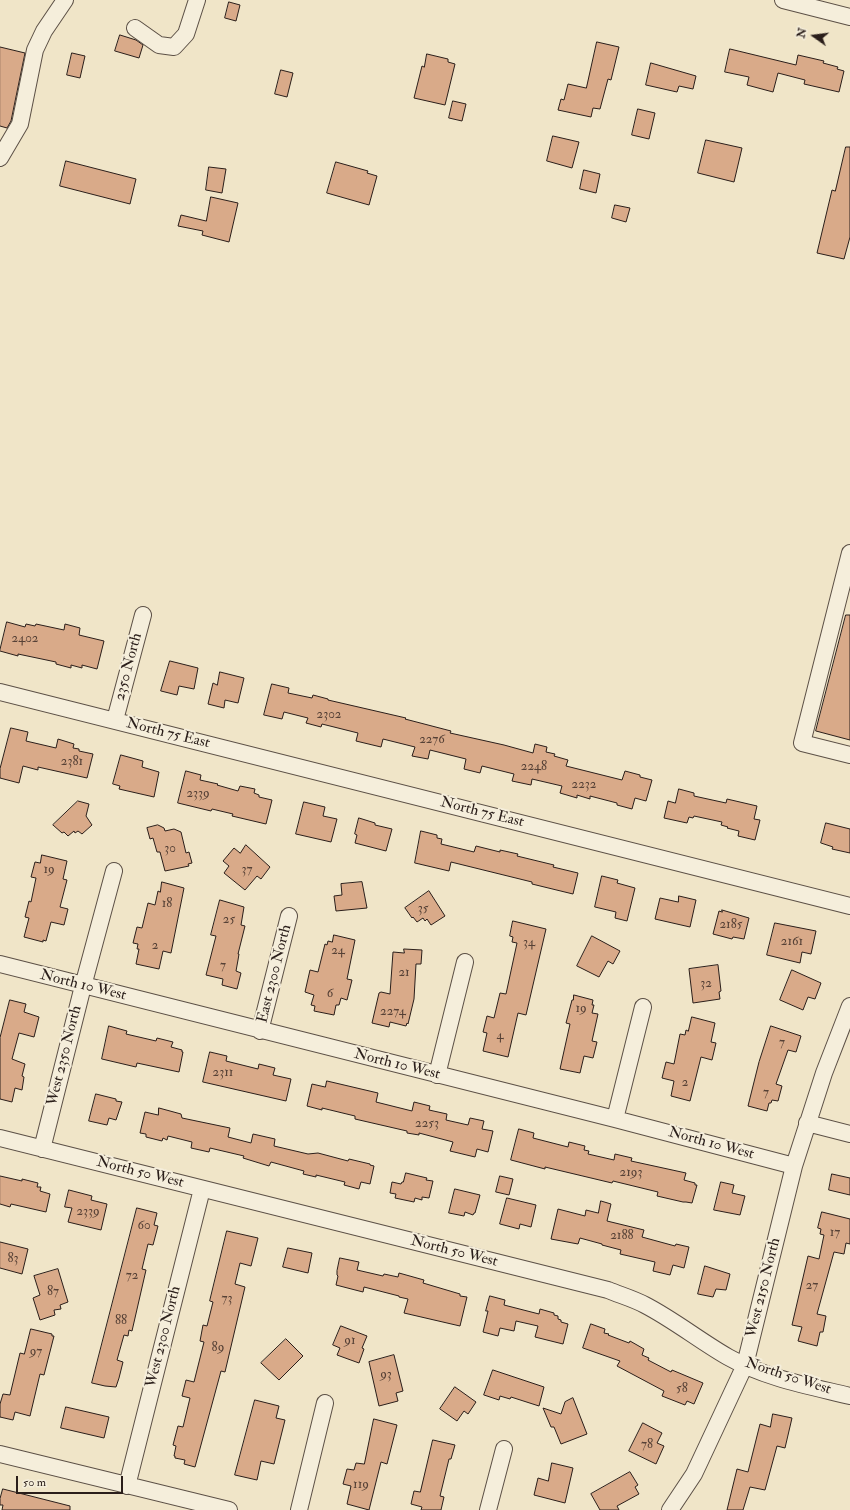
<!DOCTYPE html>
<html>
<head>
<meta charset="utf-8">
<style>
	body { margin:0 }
	#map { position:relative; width:850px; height:1510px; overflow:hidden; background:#f0e5c8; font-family:"IM FELL Double Pica",serif }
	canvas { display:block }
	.north { position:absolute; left:794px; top:16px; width:40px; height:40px; -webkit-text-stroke:3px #f5eedb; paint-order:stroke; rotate:284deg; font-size:11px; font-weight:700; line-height:16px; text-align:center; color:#2a1e1a }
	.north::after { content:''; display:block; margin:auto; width:14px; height:18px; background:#2a1e1a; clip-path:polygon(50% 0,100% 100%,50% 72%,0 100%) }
	.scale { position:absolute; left:16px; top:1476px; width:107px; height:18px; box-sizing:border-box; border:2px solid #2a1e1a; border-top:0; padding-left:5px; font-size:12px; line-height:14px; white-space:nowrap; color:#2a1e1a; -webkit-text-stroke:3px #f5eedb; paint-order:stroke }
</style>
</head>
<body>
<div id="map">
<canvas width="850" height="1510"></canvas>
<div class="north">N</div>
<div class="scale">50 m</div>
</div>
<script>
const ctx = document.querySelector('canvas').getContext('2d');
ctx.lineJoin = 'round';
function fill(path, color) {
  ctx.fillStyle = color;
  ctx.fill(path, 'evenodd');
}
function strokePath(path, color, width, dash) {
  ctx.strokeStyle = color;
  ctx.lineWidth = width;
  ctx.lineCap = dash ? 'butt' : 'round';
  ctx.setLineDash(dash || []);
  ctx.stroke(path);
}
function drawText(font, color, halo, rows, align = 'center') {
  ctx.font = font + ' "IM FELL Double Pica",serif';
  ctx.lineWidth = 4;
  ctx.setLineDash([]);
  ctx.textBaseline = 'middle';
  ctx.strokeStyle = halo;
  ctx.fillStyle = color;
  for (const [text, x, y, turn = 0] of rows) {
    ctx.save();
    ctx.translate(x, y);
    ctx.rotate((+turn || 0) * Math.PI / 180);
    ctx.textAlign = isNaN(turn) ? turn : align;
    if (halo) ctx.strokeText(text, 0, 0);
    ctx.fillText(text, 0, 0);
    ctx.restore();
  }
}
const building = new Path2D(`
	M229 2 240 5 236 21 225 18Z
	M120 35 136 40 143 45 139 58 115 51Z
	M597 42 619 47 611 80 608 79 600 109 593 108 591 117 558 110 561 99 564 100 568 84 586 88Z
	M0 47 25 53 11 121 7 128 0 126Z
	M730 49 796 65 798 55 824 61 823 63 838 67 837 69 844 71 839 92 804 84 805 80 778 73 773 92 747 85 749 77 725 72Z
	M72 53 85 56 80 78 67 75Z
	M427 54 448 59V62L455 64 445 105 414 98 422 66 424 67Z
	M651 63 696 76 693 89 679 86 677 92 646 85Z
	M281 70 293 73 287 97 275 94Z
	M453 101 466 104 462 121 449 118Z
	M638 109 655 113 649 139 632 135Z
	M553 136 579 142 572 168 547 161Z
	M706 140 742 148 734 182 698 173Z
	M846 147H850V237L844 259 817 253 832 190 835 191Z
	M66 161 136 179 130 204 60 186Z
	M336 162 368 171 367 173 377 176 369 205 327 193Z
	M209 167 226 169 222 193 206 190Z
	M584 170 600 174 596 193 580 189Z
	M211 197 238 203 229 242 202 235 203 231 178 226 181 215 206 221Z
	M615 205 630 208 626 222 612 218Z
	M846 615H850V740L816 731Z
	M7 622 25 627 26 624 35 626 36 624 64 630 65 624 80 628 79 635 104 641 97 669 82 665V668L71 665V668L56 664V662L18 654V656L0 651Z
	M170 661 198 668 194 689 179 686 177 695 161 691Z
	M220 672 244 678 238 703 225 700 224 708 208 704 213 683 217 685Z
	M272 684 289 688 288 693 312 698 313 695 328 699V700L406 718 405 719 451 731 450 733 504 745 533 753 535 744 547 747 546 752 555 754 554 756 568 760 566 766 622 780 625 771 640 775V777L652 780 646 801 635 798 632 809 617 805V803L590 796V799L577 795V798L560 793 562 786 532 779 531 785 512 781 514 774 482 766 480 773 464 769 466 759 430 750 428 759 412 756 415 747 383 739 381 747 356 741 358 733 322 724 321 727 306 723 308 718 284 712 282 719 264 715Z
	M11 728 28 732 26 741 56 748 58 739 74 744 73 748 79 749V751L93 754 87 778 38 767V770L23 766 19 783 0 778V769Z
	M121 755 143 761 142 767 159 772 154 797 119 789 120 786 113 784Z
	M186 771 201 775 200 780 218 784 217 785 238 791 240 786 255 789 254 793 259 795V797L272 800 266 824 232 816 233 814 212 809 211 811 178 803Z
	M679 789 694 793V796L726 803 727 799 757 806 754 819 760 820 755 840 738 836 739 831 727 828 728 827 721 825 722 822 694 816 693 818 689 817 687 823 664 818 668 801 675 803Z
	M78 801 89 804 86 816 92 825 82 834 78 831 75 833 74 831 68 836 64 832 62 833 53 825Z
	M304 802 325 807 323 816 337 819 331 842 296 834Z
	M359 818 375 823V825L392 829 386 851 355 843 357 835 355 834Z
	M826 823 850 829V853L832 849 833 847 821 843Z
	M158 825 164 828 165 831 174 829 181 832 186 853 189 852 192 863 188 864 189 866 165 871 160 852H157L153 838 150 839 147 828Z
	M421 831 437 835V838L442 839 441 844 474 852 476 846 500 852V850L518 854 517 856 554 865 553 867 578 873 573 894 532 884V882L451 862 449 871 415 863Z
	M246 845 270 867 261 879 257 876 245 890 224 873 229 866 223 861 234 848 240 853Z
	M42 855 67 861 63 879 67 880 60 907 68 909 64 925 51 922 46 941 43 940V942L24 937 29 918 25 917 29 901 31 902 36 878 31 877 35 862 40 863Z
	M602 876 618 880 617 883 635 888 627 921 615 918 616 912 595 907Z
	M162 882 184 888 171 953 163 951 159 969 136 964 139 949H137L138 944 133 943 137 927 142 928 148 903 155 905 158 891 160 892Z
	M362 882 367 908 336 911 334 896 342 895 341 884Z
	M429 891 445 916 431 925 427 919 425 921 423 918 417 922 413 917 412 918 405 908Z
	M679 896 696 900 690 927 655 919 660 898 678 902Z
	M220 900 244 907 241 925 245 926 238 954H239L238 960 236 971 241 973 237 989 222 985 223 979 206 975 216 936 211 935Z
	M722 910 749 918 744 939 733 937 732 939 713 934 719 911 722 912Z
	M513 921 546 929 526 1015 518 1013 508 1057 483 1051 487 1033 483 1032 487 1016 494 1018 500 993 506 994 517 943 512 942 513 937 510 936Z
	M775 923 816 931 811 954 802 952 800 963 767 955Z
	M334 935 355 940 347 979 352 980 347 1000 341 998 339 1005H336L334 1015 314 1011 315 1006 311 1005 314 995 305 992 310 970 318 972 325 944 327 945 328 941 332 942Z
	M592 936 620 951 613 964 608 961 599 977 577 966Z
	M404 949 422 950 421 964H416L414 999 408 1024 407 1023 406 1026 390 1022 389 1027 372 1023 379 993 381 992 390 994 393 952 404 953Z
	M718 965 721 991 719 992 720 999 693 1003 689 969Z
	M792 970 821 983 815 999 808 997 803 1010 780 1000Z
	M574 995 593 1000 592 1005H594L592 1013 598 1014 592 1041 597 1042 593 1058 584 1056 580 1073 560 1069 570 1024 566 1023 572 1000H573Z
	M10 1000 26 1004 24 1012 39 1017 34 1037 19 1033 12 1059 25 1064 22 1076 24 1077 22 1090 15 1088 12 1102 0 1099V1038Z
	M692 1017 715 1023 711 1042 716 1043 712 1060 701 1057 690 1101 671 1096 674 1081 662 1078 666 1062 674 1064 680 1034 685 1035 686 1030 688 1031Z
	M109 1026 127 1031 126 1034 156 1041 157 1038 173 1042 171 1047 182 1050V1052H183L179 1072 137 1063 136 1067 102 1059Z
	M771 1026 801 1036 796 1052 788 1050 776 1084 782 1086 778 1101 772 1100 771 1103H769L767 1111 748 1106 759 1062Z
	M210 1052 227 1056 226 1061 258 1069 259 1064 275 1068 273 1075 291 1079 286 1101 203 1082Z
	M327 1081 378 1093 376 1102 412 1111 414 1102 430 1106 429 1110 447 1114 446 1120 468 1125 470 1118 484 1121 482 1129 493 1131 488 1152 477 1149 475 1157 450 1151 453 1142 419 1133V1135L407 1133V1131L355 1119V1116L322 1108V1110L307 1106 312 1084 325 1087Z
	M96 1094 116 1099V1101L122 1102 116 1120 109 1118 107 1125 89 1121Z
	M159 1108 181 1114 182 1118 230 1128 228 1137 251 1143 253 1134 275 1139 274 1146 308 1154 318 1153 348 1161 349 1159 370 1164V1165L374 1166 370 1184 361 1182 359 1189 344 1185 345 1182 316 1175V1177L303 1174 304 1171 271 1162 269 1166 243 1158 244 1156 210 1148 209 1152 191 1148 192 1142 168 1136 167 1140 163 1138 162 1141 146 1137V1134L140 1133 145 1112 158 1115Z
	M519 1129 534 1133 533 1138 568 1147 569 1142 585 1146 584 1150 589 1151 588 1154 614 1160 615 1154 632 1158 631 1161 686 1173 684 1180 695 1183V1185H697L692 1203 686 1202H683L657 1196 658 1192 613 1181 612 1183 545 1167V1169L511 1160Z
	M406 1173 427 1178 426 1180 433 1181 429 1198 422 1197V1200L415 1198 414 1202 395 1198 396 1194 390 1193 392 1182 401 1184 402 1182H403Z
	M832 1174 850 1178V1195L829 1190Z
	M0 1176 22 1181V1179L38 1183 37 1187H41L40 1191 50 1194 46 1212 11 1204 10 1207 0 1204Z
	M500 1176 513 1179 509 1195 496 1192Z
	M721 1182 734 1185 732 1193 745 1196 740 1215 714 1210Z
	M455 1189 480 1195 475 1213H474L473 1215 465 1212 464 1216 449 1213Z
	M69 1190 92 1196 91 1200 107 1204 101 1230 68 1222 72 1208 65 1207Z
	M507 1198 536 1205 531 1227 520 1224 519 1229 500 1224Z
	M601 1201 611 1204 607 1221 644 1230 642 1237 675 1246 676 1244 689 1247 684 1268 673 1265 670 1275 653 1271 655 1262 620 1254 621 1250 602 1245V1244L580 1238 578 1244 551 1239 558 1209 585 1216 586 1210 598 1213Z
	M137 1208 157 1213 154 1225 158 1226 153 1245 148 1244 142 1269 146 1270 132 1331 129 1330 128 1336 124 1335 117 1360 123 1362 119 1378 116 1387 105 1386 92 1383Z
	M822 1212 850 1219V1244L846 1243 844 1254 834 1252 817 1314 826 1316 823 1332H820L817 1346 798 1341 802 1327 792 1325 808 1256 819 1259 824 1235 820 1234 821 1229 818 1228Z
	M227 1231 258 1238 251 1266 240 1263 235 1284 245 1287 225 1372 221 1371 195 1467 184 1464 185 1460 175 1458V1456H174L176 1446 173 1445 178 1426 183 1427 190 1398 182 1396 186 1380 194 1382 204 1342 200 1341 203 1325 207 1326 213 1302 210 1301Z
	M0 1242 28 1249 22 1274 0 1268Z
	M288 1248 312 1253 308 1273 283 1267Z
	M340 1258 359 1262 357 1270 383 1276 384 1274 398 1277 399 1273 424 1280 423 1283 460 1294V1296L467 1297 460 1326 404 1313 408 1299 399 1297V1296L364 1287 363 1292 336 1285 338 1276 337 1275V1271Z
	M705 1266 730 1274 726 1290 716 1289 713 1297 698 1294Z
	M58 1269 68 1302 60 1305 61 1309 54 1310 55 1315 40 1320 33 1298 40 1295 34 1276Z
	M490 1296 505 1300 504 1305 539 1314 540 1309 554 1313V1315L558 1316V1319L561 1320V1322L568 1324 563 1344 535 1337 538 1326 516 1321 514 1331 500 1328 498 1336 483 1332 488 1311H486Z
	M591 1324 605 1329 604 1333 609 1334 608 1335 629 1343 630 1341 644 1349 642 1355 649 1358 648 1360 671 1372 672 1370 703 1383 694 1404 687 1401 685 1405 662 1396 664 1391 617 1366 620 1361 583 1348Z
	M341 1326 367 1336 362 1348 364 1349 359 1363 337 1355 340 1348 333 1345Z
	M31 1329 52 1334V1336H54L44 1375 40 1374 30 1416 15 1412 13 1420 0 1417V1404L3 1394 10 1395 20 1353 24 1354Z
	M286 1339 303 1356 279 1380 261 1363Z
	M394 1355 403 1391 396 1393 398 1401 379 1406 369 1362Z
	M493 1370 544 1387 539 1406 511 1397 510 1399 500 1396 499 1400 484 1395Z
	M455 1387 476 1402 468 1414 464 1411 457 1421 440 1409Z
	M573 1398 587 1434 561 1444 554 1427H551L543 1408 561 1414 565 1402Z
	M255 1400 279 1406 276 1418 285 1420 274 1464 261 1461 257 1480 235 1475Z
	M66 1407 109 1417 104 1438 61 1428Z
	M773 1414 792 1418 785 1448 777 1446 765 1490 750 1487 743 1510H727L737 1469 748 1472 760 1424 770 1427Z
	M374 1419 397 1425 387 1464 381 1462 369 1510 347 1504 351 1486 343 1484 347 1469 354 1470 356 1463 364 1464Z
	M643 1423 662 1433 657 1443 664 1446 656 1464 629 1451Z
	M433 1440 455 1445 451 1459H449L440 1496 444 1497 441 1510H421L422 1507 411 1504 414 1491 420 1492Z
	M552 1463 573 1468 565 1503 534 1495 538 1478 548 1481Z
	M630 1472 638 1485 635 1487 639 1494 617 1506 619 1510H600L591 1494Z
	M3 1489 70 1506V1510H2L3 1505H0V1499Z`);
const minor = new Path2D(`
	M783 0 850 17
	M135 28 159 45 174 47 186 34 197 0
	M0 158 20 124 35 50 44 31 65 0
	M850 553 802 743 850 755
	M0 692 850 906
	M115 720 143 615
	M0 964 615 1119 794 1166
	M260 1031 289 916
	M437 1075 465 962
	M615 1119 643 1007
	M807 1123 850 1134
	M0 1138 608 1290C620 1295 634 1299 645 1305 674 1320 700 1341 728 1357 765 1378 809 1386 850 1396
	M42 1149 83 986 114 871
	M0 1454 229 1510
	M127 1486 202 1189
	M299 1510 325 1403
	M488 1510 504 1449
	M670 1510 694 1474 745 1365 794 1166 824 1073 850 1006`);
const numberNames = [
	["2402",25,639],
	["2302",329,715],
	["2276",432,740],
	["2381",72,762],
	["2248",534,767],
	["2232",584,785],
	["2339",198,794],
	["30",170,849],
	["19",49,870],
	["37",247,870],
	["18",167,904],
	["35",423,909],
	["25",229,920],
	["2185",731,925],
	["2161",792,942],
	["34",529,943],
	["2",155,946],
	["24",338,951],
	["7",223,966],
	["21",404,973],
	["32",706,984],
	["6",330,994],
	["19",581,1009],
	["2274",393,1012],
	["4",500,1036],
	["7",782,1043],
	["2311",223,1073],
	["2",685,1083],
	["7",766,1093],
	["2253",427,1124],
	["2193",631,1173],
	["2339",88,1212],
	["60",144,1226],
	["17",835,1233],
	["2188",622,1236],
	["83",13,1259],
	["72",132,1276],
	["27",812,1286],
	["87",53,1292],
	["73",227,1299],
	["88",121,1321],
	["91",350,1341],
	["89",218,1348],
	["97",36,1352],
	["93",386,1375],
	["58",682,1389],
	["78",647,1445],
	["119",361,1485]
];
const streetNames = [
	["2350 North",129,667,-75],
	["North 75 East",168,734,14],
	["North 75 East",482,813,14],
	["East 2300 North",275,974,-76],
	["North 10 West",83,986,14],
	["West 2350 North",65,1056,-76],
	["North 10 West",397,1065,14],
	["North 10 West",711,1144,15],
	["North 50 West",140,1173,14],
	["North 50 West",454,1252,14],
	["West 2150 North",764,1288,-76],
	["West 2300 North",164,1337,-76],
	["North 50 West",788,1377,18]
];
fill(building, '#d9aa89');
strokePath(building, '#2a1e1a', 1);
strokePath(minor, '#5c5046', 18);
strokePath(minor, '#f5eedb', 16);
drawText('13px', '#564136', null, numberNames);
drawText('15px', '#2a1e1a', '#f5eedb', streetNames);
</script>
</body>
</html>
